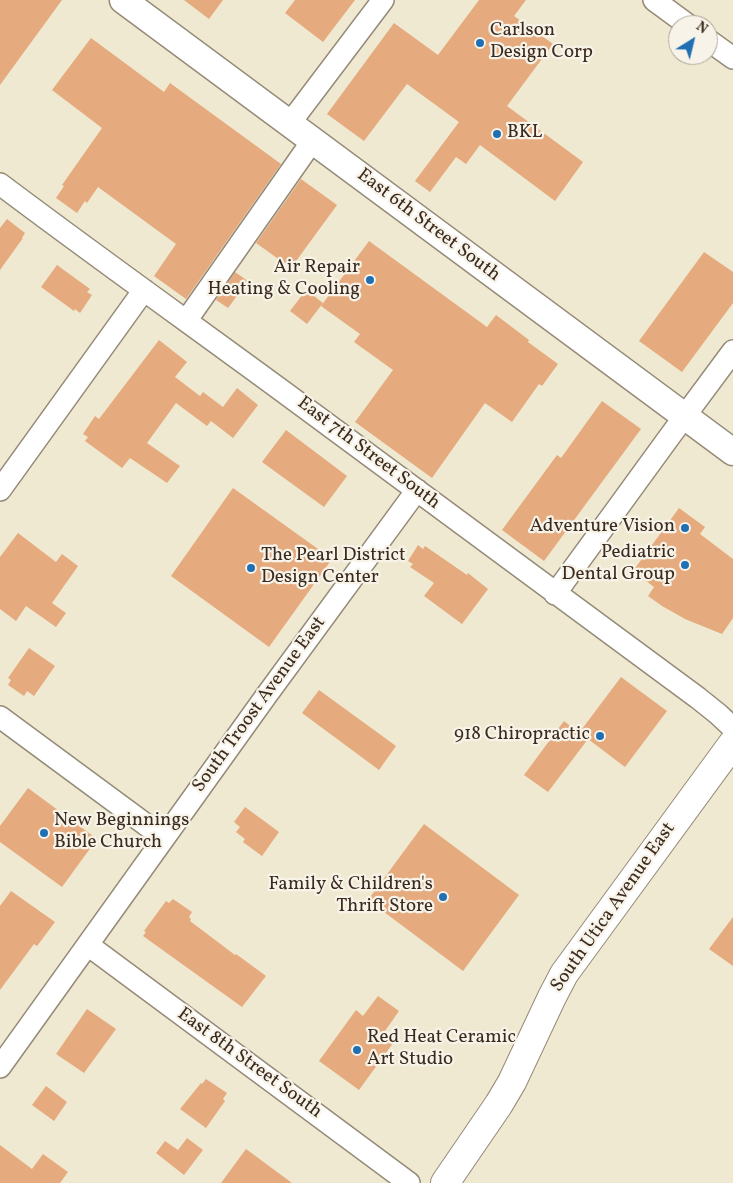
<!DOCTYPE html>
<html>
<head>
<meta charset="utf-8">
<style>
	body { margin:0 }
	#map { position:relative; width:733px; height:1183px; overflow:hidden; background:#efe9d1; font-family:Vollkorn,serif }
	canvas { display:block }
	.north { position:absolute; left:668px; top:15px; width:50px; height:50px; box-sizing:border-box; background:#f7f3e8; border:1px solid #aca397; border-radius:50%; rotate:36deg; font-size:14px; font-weight:700; line-height:20px; text-align:center; color:#3b2a1e }
	.north::after { content:''; display:block; margin:auto; width:18px; height:22px; background:#1f6fb2; clip-path:polygon(50% 0,100% 100%,50% 72%,0 100%) }
</style>
</head>
<body>
<div id="map">
<canvas width="733" height="1183"></canvas>
<div class="north">N</div>
</div>
<script>
const ctx = document.querySelector('canvas').getContext('2d');
ctx.lineJoin = 'round';
function fill(path, color) {
  ctx.fillStyle = color;
  ctx.fill(path, 'evenodd');
}
function strokePath(path, color, width, dash) {
  ctx.strokeStyle = color;
  ctx.lineWidth = width;
  ctx.lineCap = dash ? 'butt' : 'round';
  ctx.setLineDash(dash || []);
  ctx.stroke(path);
}
function drawText(font, color, halo, rows, align = 'center') {
  ctx.font = font + ' Vollkorn,serif';
  ctx.lineWidth = 4.5;
  ctx.setLineDash([]);
  ctx.textBaseline = 'middle';
  ctx.strokeStyle = halo;
  ctx.fillStyle = color;
  for (const [text, x, y, turn = 0] of rows) {
    ctx.save();
    ctx.translate(x, y);
    ctx.rotate((+turn || 0) * Math.PI / 180);
    ctx.textAlign = isNaN(turn) ? turn : align;
    if (halo) ctx.strokeText(text, 0, 0);
    ctx.fillText(text, 0, 0);
    ctx.restore();
  }
}
const building = new Path2D(`
	M0 0H62L0 85Z
	M184 0H223L209 19Z
	M295 0H355L323 42 285 13Z
	M479 0H526L514 16 553 44 507 106 583 162 555 201 480 145 466 164 456 157 430 192 415 181 459 122 407 84 364 141 327 114 394 23 438 55Z
	M91 38 164 92 170 83 281 164 186 299 154 276 176 244 98 187 87 203 85 201 77 213 56 198 64 186 62 185 102 128 52 90Z
	M301 179 337 205 291 268 256 243Z
	M7 219 25 233 22 238H23L0 270V228Z
	M369 241 487 327 496 315 529 340 528 342 558 364 542 386 539 384 512 422 485 403 432 478 355 422 393 370 354 342 360 334 321 306Z
	M704 252 733 272V303L682 372 639 341Z
	M57 265 90 289 87 292 92 295 80 313 75 309 74 311 41 287Z
	M235 272 248 281 228 308 216 300Z
	M306 290 323 303 307 324 290 311Z
	M159 340 187 362 175 377 200 396 203 392 223 407 237 388 258 405 233 438 211 421 207 426 176 403 147 443 180 466 167 483 130 458 122 468 85 441 88 437 83 434 95 416 99 419Z
	M602 401 641 429 544 561 502 530 557 455 561 458Z
	M286 430 347 476 324 507 262 462Z
	M233 488 332 559 269 647 171 576Z
	M679 508 705 527 700 534 733 559V618L722 634 685 619 662 606 648 596 654 587 633 571Z
	M18 533 56 562 62 554 78 566 52 603 66 613 56 627 26 606 16 621 0 609V557Z
	M418 545 423 549 425 546 467 575 468 573 488 589 462 624 424 596 434 583 410 567 413 564 408 561Z
	M29 648 55 666 34 696 27 691 24 696 8 685 11 680 8 678Z
	M621 677 667 711 625 767 588 739 548 792 524 775 564 721 579 733Z
	M319 690 396 746 379 770 302 713Z
	M28 788 97 839 62 887 0 842V826Z
	M245 807 279 832 262 856 243 842 245 839 236 832 240 827 234 822Z
	M424 824 519 895 463 971 368 900Z
	M11 891 55 922 37 946 34 944 0 990V906Z
	M173 899 192 912 189 917 191 919 190 921 235 955 236 954 266 976 242 1007 143 936 146 932 144 931 166 901 169 903Z
	M733 917V966L709 949Z
	M378 996 399 1011 385 1031 396 1039 359 1090 319 1061 356 1010 363 1016Z
	M87 1009 116 1029 84 1073 56 1054Z
	M206 1079 227 1093 223 1099 225 1101 206 1128 180 1109 201 1083 202 1084Z
	M46 1086 67 1102 54 1121 32 1105Z
	M187 1138 203 1150 184 1175 156 1153 165 1141 178 1150Z
	M0 1145 32 1169 43 1154 68 1172 60 1183H0Z
	M246 1149 292 1183H221Z`);
const minor = new Path2D(`
	M654 0 688 25
	M708 40 733 58
	M290 123 383 0
	M0 184C93 254 187 321 281 390 421 492 558 596 698 698L718 714 733 728
	M186 321 313 140
	M0 490 144 290
	M555 594 670 436 733 351
	M0 717 164 838
	M88 945 409 1183
	M0 1067 266 696 417 490`);
const tertiary = new Path2D(`
	M123 0 733 452`);
const secondary = new Path2D(`
	M445 1183 499 1104 512 1082 552 997 564 974 733 743`);
const markers = [
	[480,43,5,"#1f6fb2"],
	[497,134,5,"#1f6fb2"],
	[370,280,5,"#1f6fb2"],
	[685,528,5,"#1f6fb2"],
	[685,565,5,"#1f6fb2"],
	[251,568,5,"#1f6fb2"],
	[600,736,5,"#1f6fb2"],
	[44,833,5,"#1f6fb2"],
	[443,897,5,"#1f6fb2"],
	[357,1050,5,"#1f6fb2"]
];
const poiNames = [
	["Carlson",490,32],
	["Design Corp",490,54],
	["BKL",507,134],
	["Air Repair",360,269,"right"],
	["Heating & Cooling",360,291,"right"],
	["Adventure Vision",675,528,"right"],
	["Pediatric",675,554,"right"],
	["Dental Group",675,576,"right"],
	["The Pearl District",261,557],
	["Design Center",261,579],
	["918 Chiropractic",590,736,"right"],
	["New Beginnings",54,822],
	["Bible Church",54,844],
	["Family & Children's",433,886,"right"],
	["Thrift Store",433,908,"right"],
	["Red Heat Ceramic",367,1039],
	["Art Studio",367,1061]
];
const streetNames = [
	["East 6th Street South",428,226,37],
	["East 7th Street South",368,454,37],
	["South Troost Avenue East",260,705,-54],
	["South Utica Avenue East",614,908,-55],
	["East 8th Street South",249,1064,36]
];
fill(building, '#e5aa7e');
strokePath(minor, '#958a78', 24);
strokePath(tertiary, '#958a78', 29);
strokePath(secondary, '#958a78', 30);
strokePath(minor, '#fff', 21);
strokePath(tertiary, '#fff', 26);
strokePath(secondary, '#fff', 28);
for (const [x, y, r, color] of markers) {
  const dot = new Path2D();
  dot.arc(x, y, r, 0, 2 * Math.PI);
  ctx.fillStyle = color;
  ctx.fill(dot);
  strokePath(dot, '#f7f3e8', 2);
}
drawText('19px', '#3b2a1e', '#f7f3e8', poiNames, 'left');
drawText('19px', '#3b2a1e', '#f7f3e8', streetNames);
</script>
</body>
</html>
